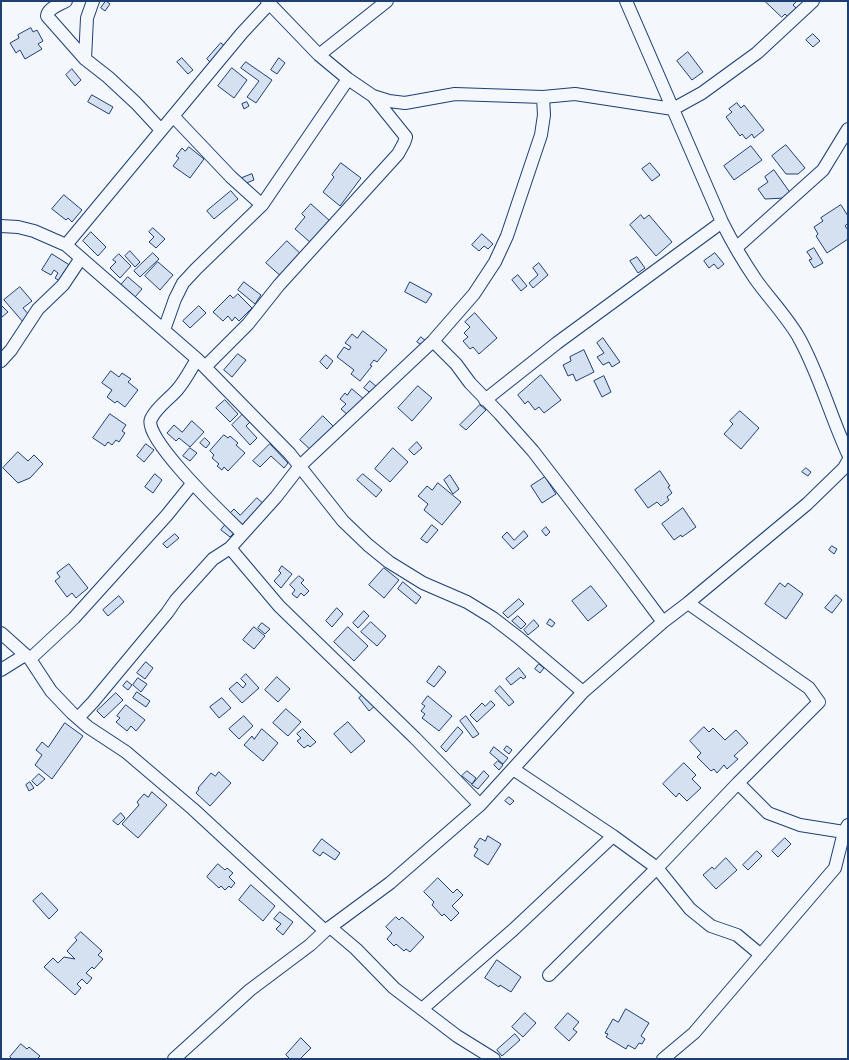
<!DOCTYPE html>
<html>
<head>
<meta charset="utf-8">
<style>
	body { margin:0 }
	#map { position:relative; width:849px; height:1060px; overflow:hidden; background:#f4f7fb; font-family:"PT Sans Narrow",sans-serif }
	canvas { display:block }
	.frame { position:absolute; inset:0; border:2px solid #1d3f73; pointer-events:none }
</style>
</head>
<body>
<div id="map">
<canvas width="849" height="1060"></canvas>
<div class="frame"></div>
</div>
<script>
const ctx = document.querySelector('canvas').getContext('2d');
ctx.lineJoin = 'round';
function fill(path, color) {
  ctx.fillStyle = color;
  ctx.fill(path, 'evenodd');
}
function strokePath(path, color, width, dash) {
  ctx.strokeStyle = color;
  ctx.lineWidth = width;
  ctx.lineCap = dash ? 'butt' : 'round';
  ctx.setLineDash(dash || []);
  ctx.stroke(path);
}
const building = new Path2D(`
	M106 1 110 4 105 11 101 8Z
	M765 1H797L793 5 796 8 788 17 785 14 782 17Z
	M31 28 33 32 37 30 43 41 38 44 42 49 25 59 20 50 16 53 10 43 19 38 18 35Z
	M813 34 820 41 813 47 806 40Z
	M221 43 226 47 212 64 207 59Z
	M688 52 703 72 692 80 677 61Z
	M182 58 193 70 188 74 177 62Z
	M279 58 285 63 277 74 271 70Z
	M246 62 272 80 256 103 247 97 259 81 241 68Z
	M232 68 247 80 234 98 218 86Z
	M72 69 81 80 75 86 66 75Z
	M92 95 113 107 109 114 88 102Z
	M247 102 249 106 244 109 242 104Z
	M737 103 741 108 744 105 764 130 754 138 752 134 746 139 742 134 740 136 726 117 732 112 729 109Z
	M786 145 805 168 798 174H786L772 156Z
	M751 146 762 160 734 180 724 166Z
	M189 147 204 159 190 178 173 166 179 158 176 156 182 148 185 151Z
	M341 163 361 178 340 206 323 192 334 177 332 175Z
	M650 163 660 175 652 181 642 169Z
	M774 170 791 194 785 198 765 199 758 189 768 182 765 177Z
	M252 174 254 180 244 184 242 178Z
	M231 191 238 199 214 219 207 211Z
	M64 195 82 210 72 222 68 218 66 220 52 209Z
	M311 204 330 221 311 243 295 229 305 217 302 214Z
	M841 205 848 216V223L845 226 848 230V239L827 253 816 236 818 234 814 227 823 221 821 218Z
	M641 215 644 219 649 215 672 242 656 256 630 225Z
	M153 228 165 239 156 248 149 242 154 237 149 232Z
	M91 232 106 247 98 256 83 241Z
	M482 234 493 244 488 249 484 246 479 251 472 245Z
	M287 241 303 256 283 278 266 263Z
	M814 248 823 263 814 268 809 260 812 259 807 252Z
	M130 251 140 262 135 267 125 256Z
	M153 253 159 259 140 277 134 271Z
	M715 253 724 264 718 269 714 264 709 268 704 261Z
	M52 254 71 266 61 282 55 278 58 273 54 270 51 275 42 270Z
	M119 254 131 266 120 278 110 268 116 262 113 260Z
	M637 257 645 268 638 273 630 261Z
	M158 262 173 275 160 290 145 276Z
	M539 263 548 275 533 288 529 283 538 275 533 268Z
	M518 275 527 286 521 291 512 280Z
	M128 277 142 289 135 297 121 285Z
	M244 282 261 295 255 304 238 290Z
	M410 282 432 294 426 303 405 292Z
	M20 287 32 301 23 308 30 316 23 322 4 300Z
	M238 294 252 308 239 321 235 317 232 321 228 316 223 321 213 312 230 295 233 298Z
	M1 305 8 312 2 317 1 316Z
	M199 306 206 313 190 328 183 321Z
	M475 313 497 338 479 354 473 347 470 349 463 341 468 337 464 333 470 327 465 322Z
	M363 331 387 350 377 362 374 360 370 365 372 366 360 381 351 374 354 370 337 357 344 347 349 350 351 347 345 343 352 334 357 338Z
	M421 337 426 341 423 346 417 342Z
	M603 338 620 362 612 367 609 362 603 365 597 357 604 353 597 343Z
	M584 350 594 372 576 381 573 374 568 376 563 365 571 361 570 357Z
	M238 354 246 360 232 377 224 370Z
	M326 355 333 361 327 369 320 362Z
	M111 371 119 377 122 373 131 379 128 382 138 390 125 407 117 401 115 403 107 397 112 390 102 383Z
	M541 375 561 400 544 413 539 407 535 410 528 401 525 404 518 395Z
	M604 376 611 392 602 397 594 381Z
	M370 381 378 388 373 395 364 388Z
	M418 386 432 398 412 421 398 408Z
	M352 389 365 400 350 417 341 409 346 404 340 399 345 393 347 395Z
	M225 400 238 414 230 422 216 408Z
	M480 405 486 410 466 430 460 425Z
	M740 411 759 428 741 449 724 434 733 424 730 421Z
	M110 414 126 425 122 431 125 433 119 442 116 440 112 445 108 442 105 446 93 438Z
	M243 414 250 422 246 426 257 438 250 445 232 425Z
	M323 416 335 428 313 452 300 440Z
	M192 421 204 432 190 447 179 438 176 441 167 433 174 425 182 432Z
	M224 435 228 438 230 436 238 443 236 445 245 453 228 471 224 467 222 470 217 466 219 464 212 458 214 455 210 451Z
	M205 438 210 443 206 448 200 443Z
	M417 442 422 448 414 455 409 450Z
	M146 444 154 450 144 462 137 456Z
	M270 444 288 463 284 468 271 456 260 467 253 461Z
	M190 448 197 453 190 461 183 456Z
	M393 448 408 462 390 482 375 469Z
	M18 452 28 461 34 455 43 464 30 478 18 483 3 468Z
	M806 468 811 472 808 476 802 472Z
	M660 471 670 486 668 487 672 493 667 497 669 500 661 506 657 502 648 508 635 490Z
	M155 474 162 480 153 493 145 487Z
	M363 474 382 490 376 497 357 480Z
	M450 475 459 489 453 494 444 480Z
	M545 477 556 494 542 503 531 486Z
	M438 483 461 502 442 525 424 510 428 504 418 496 427 486 432 490Z
	M257 498 265 505 243 528 229 514 234 509 240 515Z
	M683 508 696 527 682 537 681 535 674 540 662 524Z
	M226 524 235 532 230 537 221 530Z
	M432 525 438 530 427 543 421 539Z
	M546 527 550 532 546 536 542 531Z
	M524 531 528 536 513 549 502 537 507 532 514 540Z
	M175 534 179 538 167 548 163 544Z
	M832 546 837 549 834 554 829 550Z
	M69 564 88 588 76 598 72 593 67 597 55 581 60 577 57 573Z
	M282 566 292 574 281 588 274 581 281 573 279 571Z
	M384 568 399 580 384 598 369 585Z
	M299 576 304 580 301 583 309 591 304 596 301 593 297 598 292 594 295 590 290 585Z
	M403 582 421 597 416 604 398 589Z
	M780 583 785 587 788 583 803 594 786 619 765 604Z
	M591 586 607 606 588 621 572 601Z
	M836 595 842 600 832 613 825 608Z
	M119 596 124 602 108 616 103 610Z
	M519 599 524 604 508 618 503 613Z
	M337 608 343 614 332 627 326 621Z
	M364 611 369 616 358 628 353 623Z
	M518 616 526 624 521 629 512 621Z
	M550 619 555 623 552 627 547 624Z
	M534 620 539 626 528 635 524 630Z
	M371 622 386 636 377 646 361 632Z
	M262 623 270 629 265 634 258 628Z
	M254 627 265 636 254 649 243 640Z
	M348 627 368 646 354 661 334 642Z
	M146 662 153 668 145 679 137 673Z
	M539 664 544 668 540 673 535 669Z
	M439 666 446 672 434 687 427 682Z
	M519 668 526 677 523 679 521 677 511 685 506 679Z
	M246 674 259 688 242 703 229 689 237 682 243 688 246 684 241 679Z
	M277 677 290 689 278 702 265 690Z
	M138 678 147 684 141 692 133 685Z
	M127 681 132 685 128 690 123 686Z
	M500 686 514 702 509 706 495 691Z
	M137 692 150 701 146 707 133 698Z
	M116 693 123 700 104 718 97 711Z
	M364 694 375 706 369 711 359 698Z
	M428 696 452 716 439 731 422 718 425 714 421 711 425 706 422 704Z
	M222 698 231 708 219 718 210 707Z
	M491 701 495 705 477 722 470 715 482 703 485 706Z
	M126 705 145 720 136 731 131 726 127 731 116 722 120 718 117 716Z
	M286 709 301 722 288 736 273 723Z
	M244 716 253 726 239 739 229 729Z
	M466 716 479 734 473 738 460 721Z
	M348 722 365 741 351 753 334 734Z
	M65 723 83 736 52 779 35 765 42 755 36 750 42 742 48 747Z
	M458 727 463 732 446 752 441 747Z
	M704 727 709 732 713 728 725 740 736 730 748 743 734 756 738 759 727 769 724 765 717 773 714 769 711 771 697 757 701 753 690 741Z
	M262 729 278 743 263 761 244 745 252 736 254 739Z
	M303 729 316 742 310 747 308 745 304 748 297 741 301 738 297 734Z
	M507 746 512 750 509 754 504 750Z
	M494 747 508 758 503 764 490 753Z
	M498 761 503 765 499 770 494 765Z
	M684 763 696 775 692 779 701 788 687 801 679 793 676 797 663 784Z
	M467 771 476 778 472 784 462 776Z
	M484 771 489 776 478 789 472 785Z
	M219 772 231 783 210 806 196 793 199 789 198 788 211 773 215 776Z
	M39 774 45 779 37 786 32 781Z
	M30 782 34 788 29 791 26 785Z
	M152 792 167 805 138 838 122 824 139 805 137 802 144 794 148 797Z
	M509 797 514 801 510 805 505 801Z
	M121 813 125 818 118 825 113 821Z
	M488 836 501 844 488 865 474 856 478 849 474 847 480 838 485 841Z
	M785 838 791 844 778 857 772 851Z
	M322 839 340 853 335 860 323 852 320 856 313 851Z
	M757 851 762 856 748 870 743 865Z
	M726 858 737 870 716 889 703 875 712 867 714 869Z
	M218 864 225 870 227 868 233 873 229 877 235 883 231 888 229 886 225 890 221 886 219 888 207 877Z
	M438 878 453 893 457 889 463 895 452 906 459 913 451 921 444 914 442 916 432 905 434 902 424 892Z
	M251 885 275 906 263 921 239 900Z
	M42 893 58 910 49 919 33 901Z
	M280 912 293 922 283 935 276 929 281 924 274 919Z
	M396 917 399 920 402 917 424 937 410 952 406 949 404 951 396 944 394 946 387 939 392 933 386 927Z
	M81 932 102 951 98 955 103 959 94 969 92 967 86 973 92 978 87 984 82 979 77 984 81 988 75 995 44 967 53 958 58 963 64 957 75 959 67 951 77 940 75 938Z
	M497 960 521 977 511 992 500 985 499 987 485 978Z
	M626 1009 649 1023 641 1036 645 1039 642 1044 639 1043 635 1049 628 1045 626 1049 606 1037 608 1034 605 1033 613 1019 618 1022Z
	M525 1013 536 1023 523 1037 512 1027Z
	M568 1013 579 1022 573 1029 577 1032 569 1041 555 1028Z
	M515 1034 520 1040 502 1056 497 1050Z
	M301 1038 311 1048 300 1059H290L286 1055Z
	M21 1044 27 1049 29 1047 40 1056 37 1059H12L10 1057Z`);
const minor = new Path2D(`
	M66 1C59 5 48 8 47 16L85 59 108 77 136 103 161 130
	M267 1 319 55 348 79 373 96 389 101 405 103 455 94 543 97 575 94 673 109 702 93 757 53 813 1
	M626 1 722 222C732 242 743 261 756 280 769 298 786 316 798 336 819 373 830 415 848 454
	M319 55 387 1
	M85 59 87 18 93 1
	M173 116 231 177 262 205
	M1 226 18 227 34 231 66 245 197 359 290 454 343 521 368 545 389 562 423 583 467 602 493 618 519 638 583 692
	M66 245 242 33 269 4
	M736 248 823 170 848 129
	M164 330 175 299 183 283 196 269 262 205 348 79
	M433 341 456 364 470 383 500 414 533 451 622 567 663 622
	M197 359C191 369 185 381 177 390 169 399 156 408 151 419 142 438 227 518 242 533
	M1 361 11 350 38 309 63 285 81 258
	M205 367 248 324 279 285 398 154 404 143 406 137 373 96
	M485 400 557 343 722 222
	M230 548 279 606 415 738 480 805
	M1 633 30 659 51 691 72 713 88 727 126 752 193 809 325 931
	M30 659 74 618 167 515 192 484
	M1 670 25 655
	M78 718 93 702 167 613 176 600 213 559 230 548 276 497 300 466 433 341 474 294 495 262 507 236 541 135 544 115 543 97
	M513 769 613 836 657 868 690 909 711 926 737 935 761 955
	M738 783 768 813 800 825 844 832
	M330 927 356 949 394 988 457 1036 494 1059
	M549 975 657 868 738 783 819 702 809 688 688 603
	M422 1009 513 930 613 836
	M174 1059 250 990 310 945 325 931 390 883 480 805 583 692 663 622 688 603 807 504 844 468 848 461
	M663 1059 694 1033 835 868 844 832 848 825`);
fill(building, '#d5e0f0');
strokePath(building, '#1d3f73', 1);
strokePath(minor, '#1d3f73', 14);
strokePath(minor, '#f4f7fb', 12);
</script>
</body>
</html>
